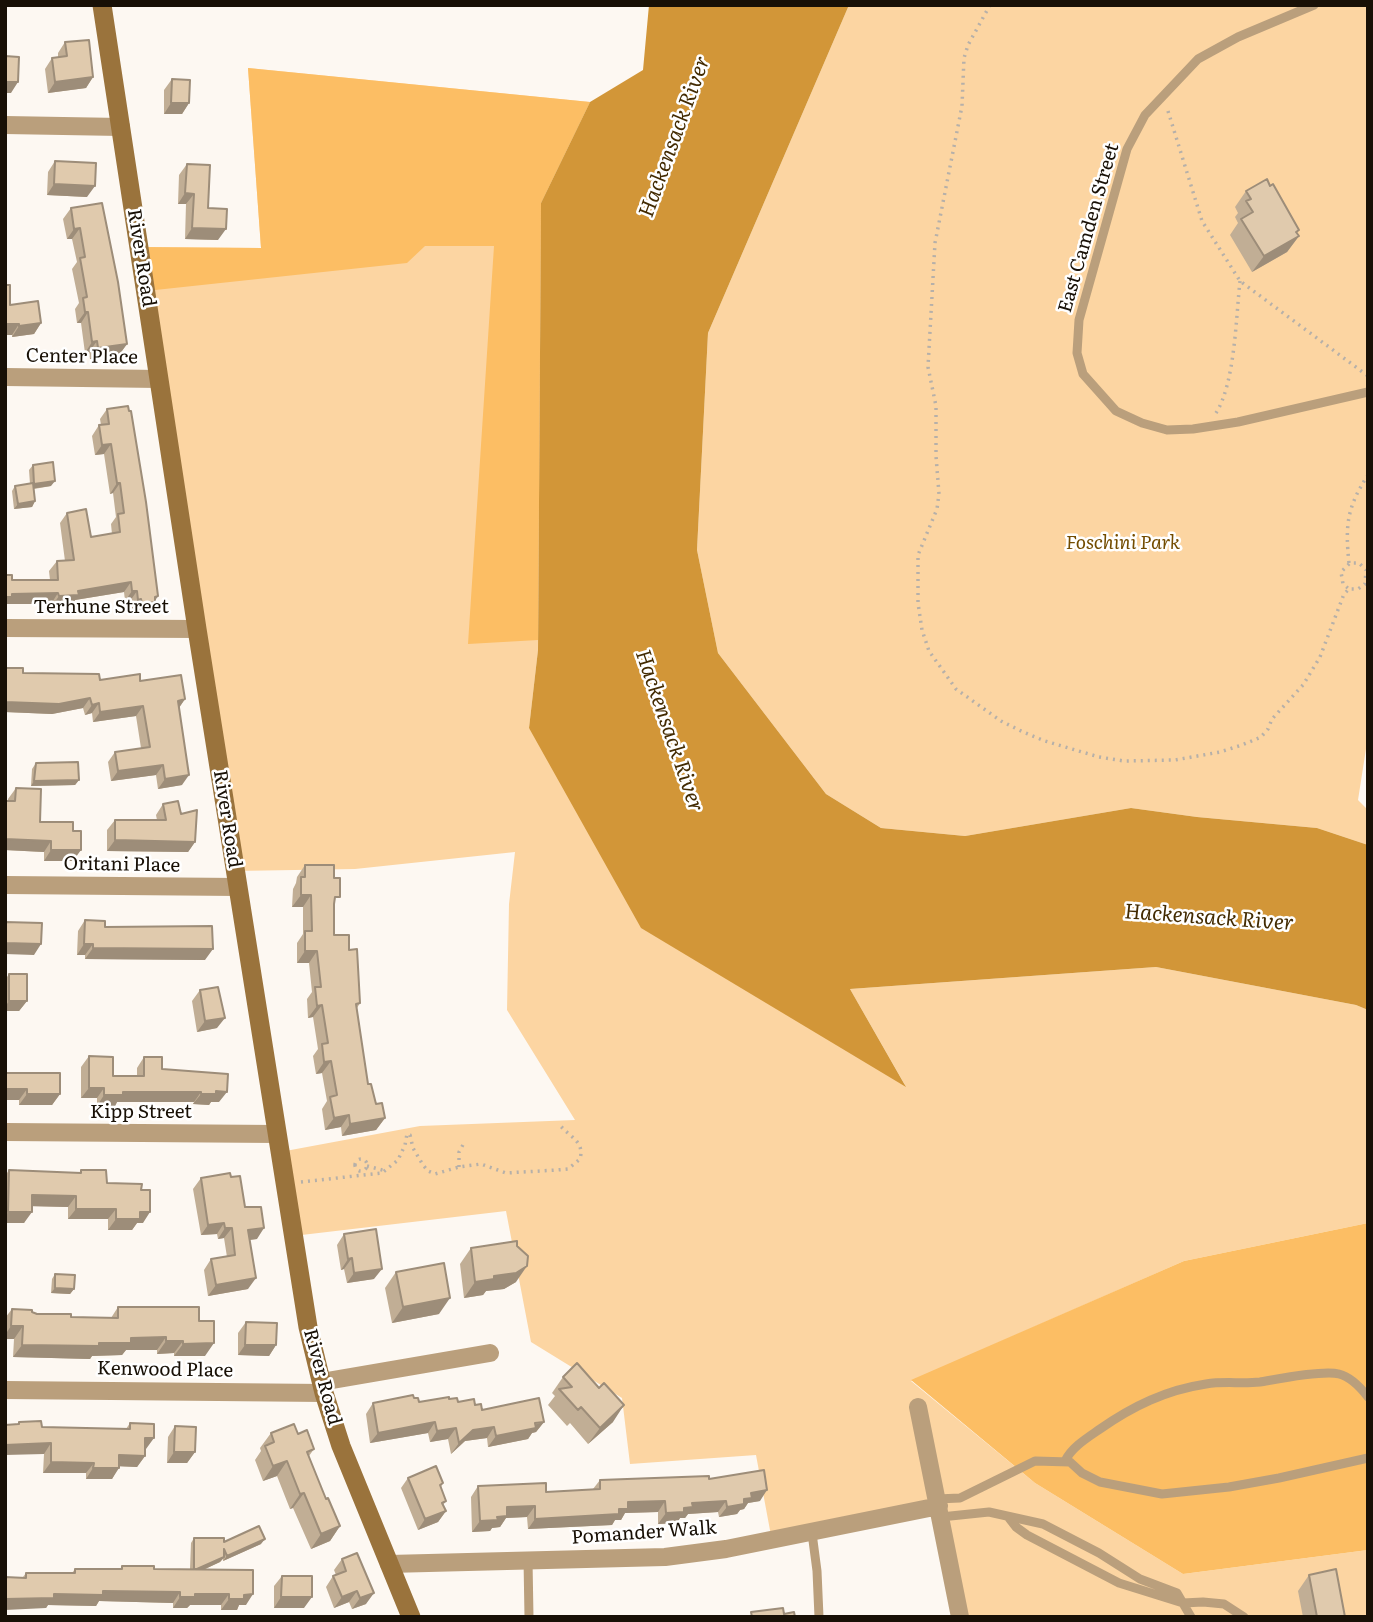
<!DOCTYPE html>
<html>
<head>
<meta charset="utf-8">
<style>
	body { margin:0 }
	#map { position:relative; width:1373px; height:1622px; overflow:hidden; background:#fdf8f2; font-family:Literata,serif }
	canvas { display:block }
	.frame { position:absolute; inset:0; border:7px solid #181006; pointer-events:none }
</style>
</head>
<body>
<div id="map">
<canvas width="1373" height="1622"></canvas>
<div class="frame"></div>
</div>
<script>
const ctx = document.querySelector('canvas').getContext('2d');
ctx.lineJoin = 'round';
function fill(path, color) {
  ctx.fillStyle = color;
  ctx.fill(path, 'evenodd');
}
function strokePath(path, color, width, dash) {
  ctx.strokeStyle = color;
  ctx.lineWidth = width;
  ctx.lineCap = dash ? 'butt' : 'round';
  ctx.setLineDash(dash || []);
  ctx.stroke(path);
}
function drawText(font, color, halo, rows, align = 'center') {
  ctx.font = font + ' Literata,serif';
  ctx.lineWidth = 5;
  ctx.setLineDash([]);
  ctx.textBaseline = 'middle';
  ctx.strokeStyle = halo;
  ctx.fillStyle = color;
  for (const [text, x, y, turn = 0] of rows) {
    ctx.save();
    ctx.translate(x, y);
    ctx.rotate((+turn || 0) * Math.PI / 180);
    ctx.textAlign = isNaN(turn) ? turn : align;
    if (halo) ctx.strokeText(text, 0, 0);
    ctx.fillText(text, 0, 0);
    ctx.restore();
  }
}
const green = new Path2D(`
	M849 5H1368V736L1358 800 1368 810V845L1317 828 1197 817 1131 808 965 836 881 828 826 794 718 653 697 550 708 333Z
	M248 68 590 102 541 203 538 650 529 728 905 1085 850 989 1156 967 1356 1005 1368 1010V1223L1184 1261 911 1381 1035 1483 1183 1574 1368 1550V1617H960L939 1506 772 1541 756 1455 630 1464 622 1398 531 1342 506 1211 293 1236 280 1152 420 1126 575 1120 507 1010 509 904 515 852 355 869 235 871 139 247 261 248Z`);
const forest = new Path2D(`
	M248 68 590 102 541 203 538 640 468 644 494 246H425L407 263 146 291 139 247 261 248Z
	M1368 1223V1550L1183 1574 1035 1483 911 1380 1184 1261Z`);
const water = new Path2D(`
	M649 5H849L708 333 697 550 718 653 826 794 881 828 965 836 1131 808 1197 817 1317 828 1368 845V1010L1356 1005 1156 967 850 989 906 1087 641 928 529 728 538 650 541 203 590 102 643 70Z`);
const path = new Path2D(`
	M990 5 968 45 964 58 962 106 935 243 928 367 936 406V456L939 494 937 509 918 555V603L922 630 929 651 956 689 1001 721 1023 732 1045 741 1099 757 1124 761 1175 760 1220 752 1242 745 1261 737 1268 729 1272 719 1303 685 1320 657 1344 594 1349 589H1358L1365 584 1366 570 1359 563H1350L1341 572 1343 584 1349 589
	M1168 111 1202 221 1240 281 1368 376
	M1216 413C1235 383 1236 317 1240 281
	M1349 563C1345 525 1347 507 1368 475
	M355 1165a6 6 0 1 1 12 0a6 6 0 1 1-12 0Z
	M367 1166 386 1171
	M459 1167V1152L464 1143
	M301 1182 382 1173 398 1160 405 1145 407 1134 410 1135 413 1148 423 1165 428 1171 435 1174 459 1167 481 1164 506 1173 557 1170 568 1169 580 1159C585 1141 569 1137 559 1124`);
const service = new Path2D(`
	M1314 5 1238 37 1198 59 1145 115 1127 149 1079 320 1077 353 1083 374 1116 411 1142 423 1167 430 1193 429 1238 422 1368 392
	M1065 1461C1072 1447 1087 1438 1100 1429 1133 1406 1166 1390 1206 1384 1224 1381 1242 1384 1260 1382 1278 1379 1323 1370 1339 1374 1351 1377 1361 1388 1368 1397
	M937 1499 960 1498 1035 1461 1070 1462 1082 1473 1100 1482 1162 1494 1229 1487 1279 1478 1368 1458
	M941 1517 989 1512 1043 1524 1099 1553 1140 1579 1177 1593 1191 1617
	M1009 1518 1016 1527 1027 1535 1119 1583 1183 1603 1203 1602 1224 1604 1244 1617
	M812 1533 817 1571 819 1617
	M528 1560 529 1617`);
const minor = new Path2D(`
	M5 125 121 127
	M5 377 159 379
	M5 628 197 629
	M5 885 238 887
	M5 1132 277 1134
	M321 1382 490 1353
	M5 1390 324 1393
	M918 1407 960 1617
	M389 1564 665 1557 726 1549 939 1506`);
const secondary = new Path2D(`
	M102 5 197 629 308 1327 324 1393 341 1446 411 1617`);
const wall = new Path2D(`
	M65 42 93 77 86 88 48 93 45 69 52 58 58 57V53Z
	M172 79 189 103 182 114H164V90Z
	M55 161 87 197 47 195 48 172Z
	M187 164 208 208 218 240 185 239 186 204H178L179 175Z
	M1246 191 1299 230 1297 233 1299 236 1287 252 1252 272 1230 235 1238 223 1235 217 1238 213 1235 207Z
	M102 203 127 344 119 355 90 359 89 352 85 353 81 323H77L75 309 79 303 72 269 77 262 72 239H67L63 219 71 208Z
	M5 285 10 305 41 323 34 334 12 337V335H5Z
	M107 409 155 602 148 612 135 614 134 609 131 610 130 601H125L124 592 75 600 72 605 52 606 51 604H7L5 607V575L12 580H50L49 571 57 561H65L60 523 67 513 91 537 112 534 111 524 116 517 113 493 110 494 104 454 95 455 92 436 99 425H101L100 419Z
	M33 465 51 486 34 489 35 501 32 507 14 509 12 491 15 486 30 484 29 470Z
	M5 668 23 673 100 680 140 681 185 699 179 708 182 785 158 789 156 775 111 781 108 762 115 752 141 748 136 716 93 722 92 713 85 715 83 708 52 714 5 712Z
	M36 763 79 780 75 785 31 786 32 769Z
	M16 788 40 822 73 861H44V852L5 850V801H8V799Z
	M163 804 181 814 195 842 188 852 107 851V830L115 820H157L156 815Z
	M305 865 334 905V935L349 950 360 1003 357 1008 368 1084 376 1104 385 1118 376 1130 342 1136 341 1127 325 1130 322 1109 327 1101 322 1073 316 1074 313 1056 318 1049 313 1017 308 1018 307 999 312 992 309 963H297V943L303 934V907H292L293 889 296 883 297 877Z
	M85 920 105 927 205 960 85 959V955H77L78 931Z
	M9 974 27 1001 19 1011H5V980Z
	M200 990 217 1028 197 1032 192 1001Z
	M89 1056 113 1076H137V1068L144 1057 162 1069 219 1102H211L209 1105 193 1104 194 1102H117L115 1106H97V1098H81V1067Z
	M5 1073 60 1094 52 1105H19V1100Z
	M9 1170 79 1173 81 1170 107 1183 143 1223H137L132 1230H108V1219H68V1207L32 1206 24 1223H5V1176Z
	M231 1177 245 1207 257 1239 249 1240 248 1289 208 1296 204 1270 211 1259 227 1257 224 1238 218 1239 217 1234 201 1235 193 1189 201 1178Z
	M344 1234 374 1279 347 1283 344 1269 341 1270 337 1245Z
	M471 1248 516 1282 504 1289 486 1291 483 1295 464 1298 460 1264Z
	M396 1272 439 1314 392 1323 385 1288Z
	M55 1274 74 1289 70 1294 51 1293 52 1279Z
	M118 1307 199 1321 205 1356H174V1353L157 1354V1350H126L122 1355 92 1356 90 1359 13 1357 14 1339H5V1318L12 1309 37 1314 71 1317 111 1318Z
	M246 1322 276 1345 269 1356 238 1355V1333Z
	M563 1377 613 1422 588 1444 570 1423 567 1426 548 1405 555 1396 552 1393Z
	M414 1398 419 1402 449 1399 458 1402 475 1405 482 1410 544 1422 536 1432 532 1433 528 1439 488 1447 487 1438 465 1441 451 1454 448 1439 430 1442 428 1433 370 1443 366 1414 373 1403Z
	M19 1422 42 1427 126 1429 130 1423 146 1449H145V1456L137 1467 119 1466 112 1479H86V1473H43L44 1454 17 1424Z
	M175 1426 195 1452 187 1463H167L168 1437Z
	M271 1433 298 1434 314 1449 309 1456 326 1499 340 1526 330 1541 311 1549 293 1508 290 1509 277 1476 263 1481 255 1460 261 1451 260 1448Z
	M408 1478 443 1483 441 1487 446 1501 443 1505 446 1511 438 1522 418 1530 401 1488Z
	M709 1479 760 1501 748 1503 744 1509 740 1510 737 1514 719 1517 718 1512 688 1514 685 1518H680L677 1523 658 1524V1512L625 1513 621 1520H615L612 1525 528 1529 527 1517 506 1518 500 1527 492 1528 490 1531 472 1532 471 1497 478 1486 546 1492 593 1489 600 1480Z
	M194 1538 224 1542 261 1544 223 1561V1559L220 1562 205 1569 246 1605H239L237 1610H221V1605H190L187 1608H173V1603L99 1601 96 1606 48 1605 46 1608 23 1577 26 1573H72L75 1569H120L122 1566 154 1569H190L191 1543Z
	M342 1559 366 1604 352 1609 349 1602 334 1608 326 1587 333 1576 336 1575 334 1570Z
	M1309 1575 1345 1617H1303L1298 1591Z
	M282 1576 304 1608H274V1586Z`);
const shadedWall = new Path2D(`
	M93 77 86 88 48 93 55 82Z
	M5 82H18L11 93H5Z
	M171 103H189L182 114H164Z
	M54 184 95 186 87 197 47 195Z
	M185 193 194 194 186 204H178Z
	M80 228 72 239H67L74 229Z
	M192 228 226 229 218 240 185 239Z
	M1299 230 1292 240 1299 236 1287 252 1252 272 1264 256Z
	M85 312H88L81 323H77Z
	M41 323 34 334 12 337 19 326Z
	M5 324H19L12 335H5Z
	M97 341 89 352 85 353 92 342Z
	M127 344 119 355 90 359 98 348Z
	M111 444 104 454 95 455 102 445Z
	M55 481 51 486 30 489 34 484Z
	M117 483H120L113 493 110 494Z
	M35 501 32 507 14 509 18 504Z
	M131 582 124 592 75 600 72 605 52 606 59 596 78 591Z
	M132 591H137L130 601H125Z
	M58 593 51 604H7L5 607V597L12 594Z
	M158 596 148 612 135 614 142 604Z
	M141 599 134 609 131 610 138 600Z
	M90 698 83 708 52 714 5 712V702Z
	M185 699 178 709V701Z
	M99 703 92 713 85 715 92 705Z
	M143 706 136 716 93 722 100 712Z
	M163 765 156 775 111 781 118 771Z
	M189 775 182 785 158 789 165 779Z
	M79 780 75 785 31 786 34 781Z
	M5 839 51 841 44 852 5 850Z
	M115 840 195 842 188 852 107 851Z
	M51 850H81L73 861H44Z
	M301 895H311L303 907H292Z
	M5 943 41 944 34 955 5 954Z
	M84 944H93L85 955H77Z
	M93 948 213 949 205 960 85 959Z
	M305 951H317L309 963H297Z
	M9 1001H27L19 1011H5V1007Z
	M322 1005 313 1017 308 1018 317 1006Z
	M225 1018 217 1028 197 1032 205 1021Z
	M331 1061 322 1073 316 1074 324 1062Z
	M89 1088H104L97 1098H81Z
	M5 1089H27L19 1100H5Z
	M216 1091 227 1092 219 1102H211L209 1105 193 1104 201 1094Z
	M123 1092H201L194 1102H117L115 1106H97L104 1095Z
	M27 1094H60L52 1105H19Z
	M349 1115 341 1127 325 1130 334 1118Z
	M385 1118 376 1130 342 1136 350 1124Z
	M32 1195 76 1196 68 1207 24 1206Z
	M76 1209H116L108 1219H68Z
	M8 1212H32L24 1223H5V1217Z
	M140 1212H150L143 1223H137L132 1230H108L116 1219Z
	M224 1223 217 1234 201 1235 208 1225Z
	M225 1228H232L224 1238 218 1239Z
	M264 1228 257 1239 240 1241 248 1230Z
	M352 1258 344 1269 341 1270 348 1259Z
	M527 1266 516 1282 504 1289 486 1291 483 1295 464 1298 475 1282Z
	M382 1269 374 1279 347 1283 354 1273Z
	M256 1278 248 1289 208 1296 216 1285Z
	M55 1288 74 1289 70 1294 51 1293Z
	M450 1298 439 1314 392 1323 403 1307Z
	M11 1326H23L14 1339H5V1335Z
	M166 1337 157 1350H126L122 1355 92 1356 90 1359 13 1357 22 1345 99 1343 131 1338Z
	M166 1341H183L174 1353 157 1354Z
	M214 1343 205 1356H174L183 1344Z
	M245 1345H276L269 1356 238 1355Z
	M624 1405 613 1422 588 1444 600 1428Z
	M435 1422 428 1433 370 1443 378 1433Z
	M544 1422 536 1432 532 1433 528 1439 488 1447 496 1436Z
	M494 1427 487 1438 465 1441 451 1454 459 1443 473 1430Z
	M456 1428 448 1439 430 1442 437 1431Z
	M145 1438H154L146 1449H138Z
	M51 1443 44 1454 5 1455V1445Z
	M174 1452H195L187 1463H167Z
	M119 1455 145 1456 137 1467 112 1466Z
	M287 1461 277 1476 263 1481 273 1466Z
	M51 1462 94 1463 86 1473H43Z
	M93 1468H119L112 1479H86Z
	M767 1490 760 1501 748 1503 744 1509 740 1510 737 1514 719 1517 727 1507 744 1499 751 1493Z
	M304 1493 293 1508 290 1509 300 1494Z
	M665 1501 658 1512 625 1513 621 1520H615L612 1525 528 1529 535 1519 619 1509 628 1502Z
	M726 1501 718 1512 688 1514 685 1518H680L677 1523 658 1524 666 1513 684 1508 692 1503Z
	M535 1506 527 1517 506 1518 500 1527 492 1528 490 1531 472 1532 480 1521 507 1507Z
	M446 1511 438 1522 418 1530 425 1519Z
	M340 1526 330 1541 311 1549 321 1534Z
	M265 1539 261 1544 223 1561 227 1556Z
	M224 1557 220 1562 190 1576 194 1571Z
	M103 1591 180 1592 173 1603 99 1601 96 1606 48 1605 46 1608 5 1610V1599Z
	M357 1591 349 1602 334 1608 342 1597Z
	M374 1593 366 1604 352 1609 360 1598Z
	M195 1594H229L221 1605H190L187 1608H173L180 1597Z
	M253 1594 246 1605H239L237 1610H221L229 1599 244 1595Z
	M281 1597H312L304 1608H274Z`);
const building = new Path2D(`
	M89 40 93 77 55 82 52 58 67 56 65 42Z
	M5 56 19 57 18 82H5Z
	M172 79 190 80 189 103H171Z
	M55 161 96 163 95 186 54 184Z
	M187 164 210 165 208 208 227 209 226 229 192 228 194 194 185 193Z
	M1267 179 1270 186 1273 184 1299 230 1296 232 1299 236 1264 256 1241 219 1253 212 1246 201 1251 199 1246 191Z
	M102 203 118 282 127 344 98 348 97 341 92 342 88 312H85L83 298 87 297 80 258 85 257 80 228 74 229 71 208Z
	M5 285H10V305L38 301 41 323 19 326V324H5Z
	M128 406 129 411H131L146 502 158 596 155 597V602L142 604 141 599 138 600 137 591H132L131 582 78 591 79 595 59 596 58 593 12 594V597H5V575H12V580H58L57 561 74 560 67 513 86 509 91 537 120 532 118 514 124 513 120 483H117L111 444 102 445 99 425 109 424 107 409Z
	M53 462 55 481 34 484 33 465Z
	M33 483 35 501 18 504 15 486Z
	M5 668H23V673L99 674 100 680 140 674V681L181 675 185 699 178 701 189 775 165 779 163 765 118 771 115 752 150 747 143 706 100 712 99 703 92 705 90 698 59 704 5 702Z
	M78 762 79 780 34 781 36 763Z
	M16 788 41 789 40 822H73V831H81V850H51V841L5 839V801H15Z
	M178 801 181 814 197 810 195 842 115 840V820H166L163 804Z
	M305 865H334V878H340V897H335L334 904V935H349V950L357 949 360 1003 356 1004 368 1084H371L376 1104 382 1103 385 1118 350 1124 349 1115 334 1118 330 1097 337 1095 331 1061 324 1062 322 1044 328 1043 322 1005 317 1006 315 987H321L317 951H305V931H312L311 895H301V877H305Z
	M85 920 105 921V927L212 926 213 949 93 948V944H84Z
	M5 922 42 923 41 944 5 943Z
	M9 974H27V1001H9Z
	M218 987 225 1018 205 1021 200 990Z
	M89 1056 113 1057V1076H144V1057H162V1069L228 1074 227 1092 216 1091V1094H201V1092H123V1095H104V1088H89Z
	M5 1073H60V1094H27V1089H5Z
	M9 1170 81 1173V1170H106L107 1183 142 1184 141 1190H150V1212H140V1219H116V1209H76V1196L32 1195V1212H8Z
	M230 1173 231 1177 240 1176 245 1207H261L264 1228 248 1230 256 1278 216 1285 211 1259 235 1255 232 1228H225L224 1223 208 1225 201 1178Z
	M376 1229 382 1269 354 1273 352 1258 348 1259 344 1234Z
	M517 1241V1246L528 1256 527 1266 516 1273 494 1276V1279L475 1282 471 1248Z
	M444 1263 450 1298 403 1307 396 1272Z
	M55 1274 75 1275 74 1289 55 1288Z
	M118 1307H199V1321H214V1343L183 1344V1341H166V1337L131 1338V1343H99V1346L22 1345 23 1326H11L12 1309 32 1310V1312L37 1314H71V1317L118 1318Z
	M246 1322 277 1323 276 1345H245Z
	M577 1363 599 1388 604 1383 624 1405 600 1428 581 1407 578 1410 559 1389 572 1387 563 1377Z
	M413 1395 414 1398H418L419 1402 449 1397V1399L457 1398 458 1402 474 1399 475 1405 481 1404 482 1410 539 1398 544 1422 535 1423 536 1428 496 1436 494 1427 473 1430 459 1443 456 1428 437 1431 435 1422 378 1433 373 1403Z
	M41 1421 42 1427 130 1429V1423L154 1424V1438H145V1456L119 1455V1468H93L94 1463 51 1462V1443L5 1445V1425L19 1424V1422Z
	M294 1424 298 1434 307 1430 314 1449 307 1452 326 1499 328 1498 340 1526 321 1534 304 1493 300 1494 287 1461 273 1466 265 1446 274 1442 271 1433Z
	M175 1426 196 1427 195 1452H174Z
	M436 1466 443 1483 440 1485 446 1501 442 1503 446 1511 425 1519 408 1478Z
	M764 1470 767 1490 751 1493 752 1498 744 1499V1504L727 1507 726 1501 692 1503 693 1507 684 1508V1512L666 1513 665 1501 628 1502V1509H619V1514L535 1519V1506L507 1507V1516L497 1517 498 1520 480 1521 478 1486 546 1483V1492L600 1489V1480L709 1476V1479Z
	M259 1526 265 1539 227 1556 224 1549V1557L197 1569H194V1538H224V1542Z
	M357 1553 374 1593 360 1598 357 1591 342 1597 333 1576 346 1571 342 1559Z
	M122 1566H154V1569L253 1570V1594L244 1595V1599H229V1594H195V1597H180V1592L103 1591V1595L54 1594V1598L5 1599V1577L26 1578V1573H75V1569H122Z
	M1336 1569 1345 1617H1317L1309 1575Z
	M282 1576H312V1597H281Z
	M783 1608 784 1614 794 1612 795 1617H752L751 1612Z`);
const streetNames = [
	["East Camden Street",1089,228,-74],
	["River Road",141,258,81],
	["Center Place",82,357,1],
	["Terhune Street",101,607],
	["River Road",227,819,81],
	["Oritani Place",122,865,1],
	["Kipp Street",141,1112],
	["Kenwood Place",165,1370,1],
	["River Road",322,1377,75],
	["Pomander Walk",644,1533,-4]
];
const parkNames = [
	["Foschini Park",1123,543]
];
const waterNames = [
	["Hackensack River",675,137,-70],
	["Hackensack River",669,731,71],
	["Hackensack River",1209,918,4]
];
fill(green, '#fcd5a2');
fill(forest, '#fcbe64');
fill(water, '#d29638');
strokePath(path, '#b6b0a9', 3.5, [2, 5]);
strokePath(service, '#ba9f7c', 9);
strokePath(minor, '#ba9f7c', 18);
strokePath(secondary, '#9a733c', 19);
fill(wall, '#c1ae95');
fill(shadedWall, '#9d8d79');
fill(building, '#e0caad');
strokePath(building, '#9d8d79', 2);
drawText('19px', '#181006', '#fff', streetNames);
drawText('italic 19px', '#734c00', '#fff', parkNames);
drawText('italic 21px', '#432b02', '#fff', waterNames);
</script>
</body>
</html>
